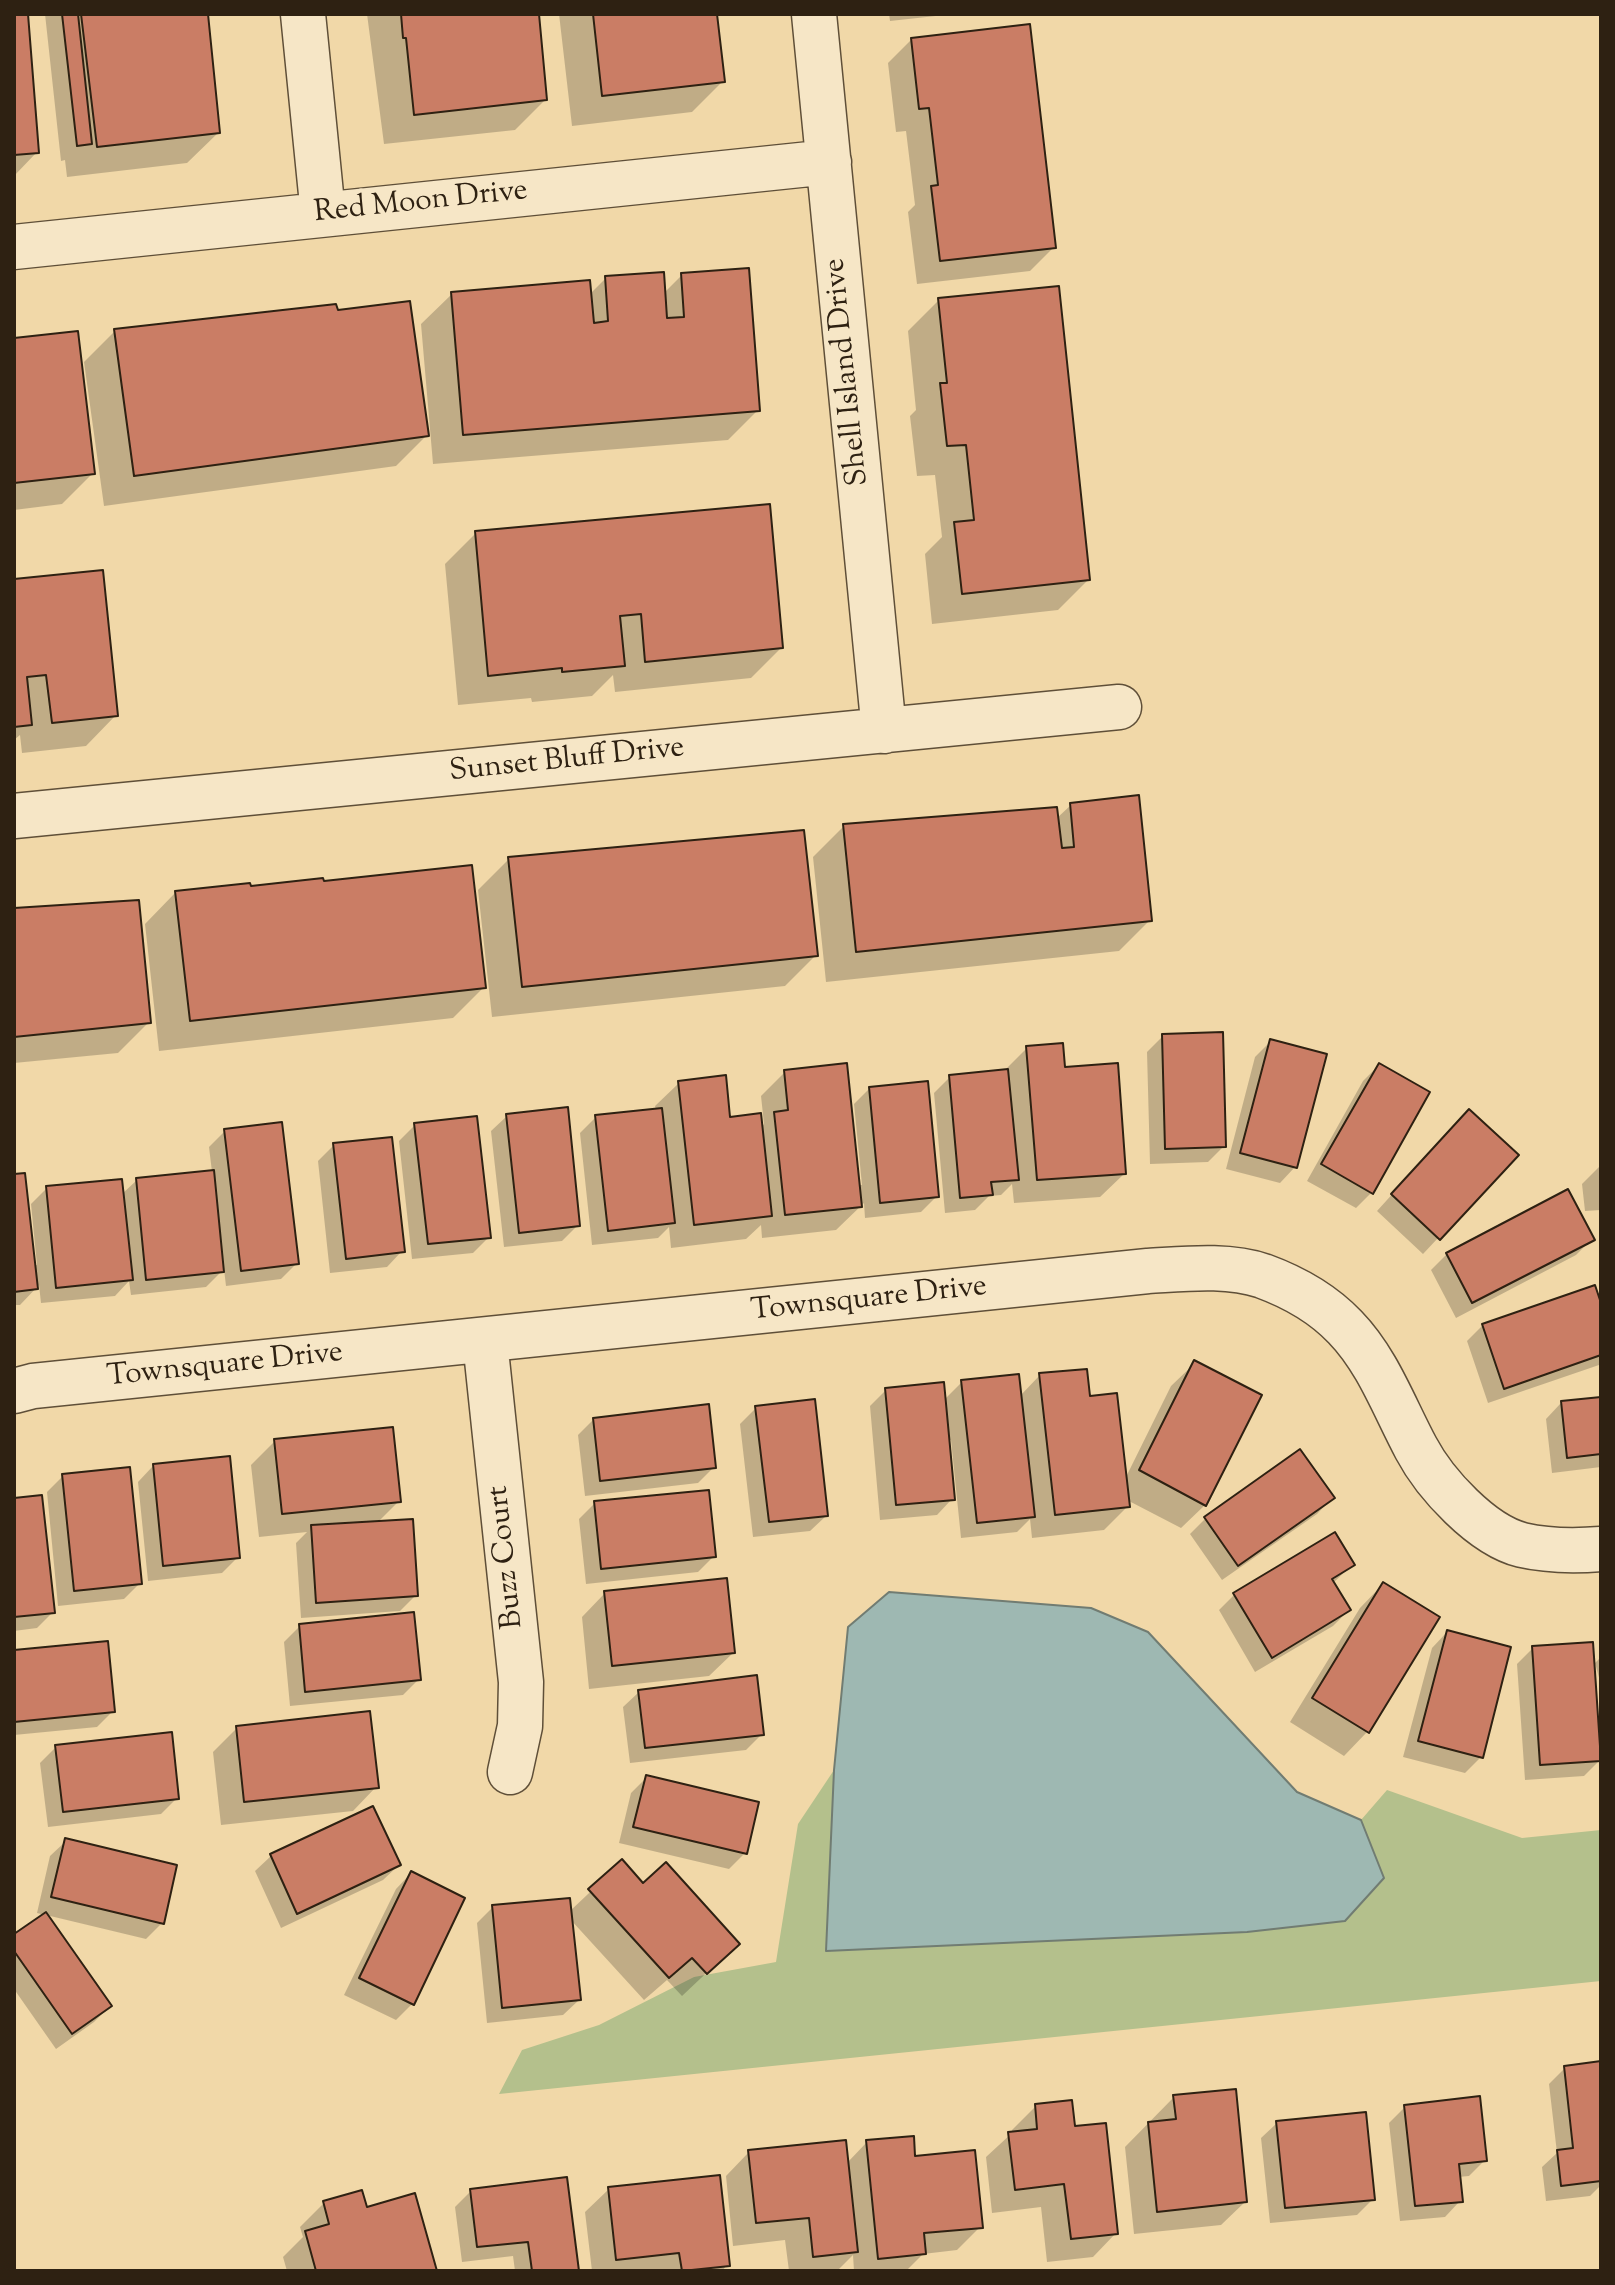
<!DOCTYPE html>
<html>
<head>
<meta charset="utf-8">
<style>
	body { margin:0 }
	#map { position:relative; width:1615px; height:2285px; overflow:hidden; background:#f1d8a8; font-family:"Sorts Mill Goudy",serif }
	canvas { display:block }
	.frame { position:absolute; inset:0; border:16px solid #2e2112; pointer-events:none }
</style>
</head>
<body>
<div id="map">
<canvas width="1615" height="2285"></canvas>
<div class="frame"></div>
</div>
<script>
const ctx = document.querySelector('canvas').getContext('2d');
ctx.lineJoin = 'round';
function fill(path, color) {
  ctx.fillStyle = color;
  ctx.fill(path, 'evenodd');
}
function strokePath(path, color, width, dash) {
  ctx.strokeStyle = color;
  ctx.lineWidth = width;
  ctx.lineCap = dash ? 'butt' : 'round';
  ctx.setLineDash(dash || []);
  ctx.stroke(path);
}
function drawText(font, color, halo, rows, align = 'center') {
  ctx.font = font + ' "Sorts Mill Goudy",serif';
  ctx.lineWidth = 8;
  ctx.setLineDash([]);
  ctx.textBaseline = 'middle';
  ctx.strokeStyle = halo;
  ctx.fillStyle = color;
  for (const [text, x, y, turn = 0] of rows) {
    ctx.save();
    ctx.translate(x, y);
    ctx.rotate((+turn || 0) * Math.PI / 180);
    ctx.textAlign = isNaN(turn) ? turn : align;
    if (halo) ctx.strokeText(text, 0, 0);
    ctx.fillText(text, 0, 0);
    ctx.restore();
  }
}
const green = new Path2D(`
	M834 1770 827 1951 1247 1932 1345 1921 1384 1878 1361 1820 1387 1790 1522 1838 1601 1830V1981L499 2094 522 2050 599 2025 694 1977 776 1962 798 1824Z`);
const water = new Path2D(`
	M889 1592 1091 1608 1148 1632 1297 1792 1361 1820 1384 1878 1345 1921 1247 1932 826 1951 834 1770 848 1627Z`);
const shadow = new Path2D(`
	M14 14H26L37 152 14 176Z
	M45 14H206L218 133 187 163 67 177 65 160 61 161Z
	M367 14H537L545 100 515 130 384 144Z
	M559 14H715L723 81 692 112 572 126Z
	M889 14H954L890 21Z
	M912 39 1054 247 1030 271 917 284 908 212 915 205 906 131 896 132 888 63Z
	M682 275 758 410 728 440 433 464 421 324 452 294 589 295 606 278 663 294Z
	M939 300 1088 580 1058 610 932 624 925 554 942 537 935 475 917 476 910 416 916 410 908 331Z
	M115 331 427 435 396 466 104 506 84 362Z
	M14 342 93 473 62 504 14 510Z
	M476 533 781 648 751 678 615 692 613 675 592 696 532 702 531 698 458 705 445 564Z
	M14 581 116 715 86 746 22 753 20 735 14 740Z
	M1071 805 1150 920 1119 951 826 982 813 857 844 826 1057 818Z
	M509 859 816 955 785 986 492 1017 478 890Z
	M249 888 484 987 453 1018 159 1051 145 924 175 893Z
	M14 911 149 1022 118 1053 14 1063Z
	M1163 1036 1224 1146 1208 1162 1150 1164 1147 1052Z
	M1271 1041 1295 1167 1280 1183 1226 1169 1255 1057Z
	M1027 1048 1063 1069 1124 1174 1100 1197 1014 1203 1012 1184 1001 1195 989 1196 975 1210 945 1213 934 1093 950 1077 1003 1072Z
	M1379 1065 1371 1193 1356 1208 1307 1181 1363 1081Z
	M785 1072 858 1185H862L854 1104 870 1088 937 1196 921 1212 865 1218 864 1203 836 1230 762 1238 761 1225 746 1239 671 1248 669 1227 658 1238 592 1245 580 1133 596 1117 656 1110 655 1106 679 1083 728 1120 761 1128 764 1124 761 1096Z
	M507 1116 578 1225 562 1241 504 1247 491 1131Z
	M415 1125 489 1237 473 1253 412 1259 399 1141Z
	M1453 1127 1516 1155 1423 1254 1377 1211Z
	M225 1131 297 1263 281 1279 226 1286 224 1269 206 1287 131 1295 129 1281 115 1296 41 1303 39 1285 20 1305H14V1176L33 1265H37L31 1204 47 1188 122 1194 137 1180 212 1172 209 1147Z
	M334 1145 402 1251 387 1267 330 1273 318 1161Z
	M1601 1165V1210L1585 1211 1582 1184Z
	M1592 1239 1576 1255 1456 1318 1431 1270 1447 1254Z
	M1601 1309V1363L1599 1365 1488 1403 1467 1341 1483 1325Z
	M1195 1363 1205 1505 1181 1528 1127 1500 1128 1506 1104 1530 1032 1538 1030 1519 1017 1532 961 1538 951 1440 947 1441 952 1499 937 1515 880 1520 870 1406 886 1390 943 1401 962 1382 1020 1396 1040 1375 1088 1398 1125 1479 1171 1386Z
	M1601 1399V1467L1552 1473 1546 1419 1561 1403Z
	M756 1408 826 1516 810 1531 753 1537 740 1424Z
	M594 1419 714 1467 698 1483 585 1496 578 1435Z
	M275 1441 399 1501 377 1523 416 1595 400 1611 301 1618 296 1543 307 1532 259 1537 251 1465Z
	M153 1466 238 1557 222 1573 148 1581 138 1482Z
	M63 1476 140 1583 124 1599 58 1606 47 1492Z
	M1332 1498 1317 1514 1222 1580 1190 1534 1206 1518Z
	M14 1500 53 1612 37 1628 14 1631Z
	M595 1503 714 1556 698 1572 586 1584 579 1519Z
	M1352 1565 1333 1583 1349 1610 1333 1626 1255 1672 1219 1610 1234 1595Z
	M1383 1584 1438 1618 1367 1732 1344 1756 1290 1722 1360 1608Z
	M605 1593 733 1653 709 1676 589 1689 582 1617Z
	M300 1626 419 1679 403 1695 290 1706 284 1642Z
	M1447 1632 1481 1757 1465 1773 1403 1757 1432 1648Z
	M1533 1648 1600 1760 1584 1776 1525 1780 1517 1664Z
	M14 1652 113 1711 97 1727 14 1735Z
	M1601 1657V1685L1595 1663Z
	M639 1692 762 1734 746 1750 630 1763 623 1707Z
	M237 1728 376 1787 353 1811 221 1825 213 1752Z
	M56 1747 177 1798 161 1814 48 1827 40 1763Z
	M646 1778 745 1853 729 1869 619 1843 631 1793Z
	M66 1841 162 1923 146 1939 46 1915 110 2006 94 2022 56 2049 14 1989V1937L45 1915 37 1913 50 1856Z
	M271 1856 399 1865 383 1880 281 1928 255 1871Z
	M622 1862 643 1885 737 1944 682 1996 667 1980 644 2000 570 1919 579 2000 563 2015 487 2023 477 1923 493 1907 570 1911Z
	M411 1873 412 2004 396 2020 344 1995 396 1889Z
	M1601 2063V2185L1590 2196 1546 2201 1542 2167 1557 2153 1549 2084 1565 2068Z
	M1174 2097 1245 2202 1221 2225 1134 2234 1125 2147Z
	M1036 2106 1073 2128 1116 2233 1093 2257 1047 2262 1041 2207 992 2213 986 2157 1012 2133V2130Z
	M1405 2107 1485 2160 1469 2176 1458 2177 1460 2201 1445 2217 1400 2221 1389 2123Z
	M1277 2123 1373 2199 1357 2215 1270 2223 1261 2138Z
	M867 2142 914 2158 980 2227 957 2250 923 2254 906 2271H854L853 2255 837 2271H789L785 2240 733 2246 726 2176 749 2152 847 2163Z
	M609 2189 727 2265 722 2271H592L585 2212Z
	M471 2191 577 2271H515L513 2256 462 2262 455 2207Z
	M324 2203 366 2210 435 2271H287L283 2257 303 2237 300 2227Z`);
const building = new Path2D(`
	M14 14H28L39 153 14 155Z
	M62 14H78L92 144 77 146Z
	M81 14H208L220 133 97 147Z
	M401 14H539L547 100 414 115 406 38H403Z
	M593 14H717L725 82 602 96Z
	M1030 24 1056 248 940 261 931 186 938 185 929 108 919 109 911 38Z
	M749 268 760 411 463 435 451 292 590 280 594 323 608 321 605 276 664 272 667 318 684 317 681 273Z
	M1059 286 1090 580 962 594 954 522 974 520 966 445 947 446 940 383H947L938 298Z
	M410 301 429 436 134 476 114 329 336 304 338 310Z
	M78 331 95 474 14 483V338Z
	M770 504 783 648 645 662 641 614 620 616 625 666 562 672V668L488 676 475 531Z
	M103 570 118 716 52 723 46 675 27 677 32 725 14 727V579Z
	M1139 795 1152 921 856 952 843 824 1057 807 1062 848 1074 847 1070 803Z
	M804 830 818 956 522 987 508 857Z
	M472 865 486 988 190 1021 175 891 250 883 251 886 323 878 324 881Z
	M139 900 151 1023 14 1037V908Z
	M1223 1032 1226 1147 1165 1149 1162 1034Z
	M1270 1039 1327 1054 1297 1168 1240 1153Z
	M1063 1043 1065 1067 1118 1063 1126 1174 1037 1180 1026 1046Z
	M847 1063 862 1207 785 1215 774 1112 788 1110 784 1070Z
	M1379 1063 1430 1092 1373 1194 1321 1164Z
	M1008 1069 1019 1180 991 1182 993 1195 960 1198 949 1075Z
	M726 1075 730 1117 761 1113 772 1216 694 1225 678 1081Z
	M928 1081 939 1197 880 1203 869 1087Z
	M568 1107 580 1226 519 1233 506 1114Z
	M662 1108 675 1223 608 1231 595 1115Z
	M1469 1109 1519 1155 1440 1240 1391 1194Z
	M477 1116 491 1238 428 1244 414 1123Z
	M282 1122 299 1264 241 1271 224 1129Z
	M392 1137 405 1252 346 1259 333 1143Z
	M214 1170 224 1272 146 1280 136 1178Z
	M25 1173 38 1289 14 1292V1174Z
	M122 1179 133 1280 56 1288 46 1186Z
	M1568 1189 1595 1240 1472 1303 1446 1253Z
	M1595 1285 1601 1303V1355L1504 1389 1482 1324Z
	M1194 1360 1262 1395 1206 1506 1139 1470Z
	M1087 1369 1090 1396 1117 1393 1130 1507 1055 1515 1039 1373Z
	M1019 1374 1035 1517 977 1523 961 1380Z
	M944 1382 955 1500 896 1505 885 1388Z
	M1601 1397V1454L1567 1458 1561 1401Z
	M815 1399 828 1516 769 1522 755 1406Z
	M709 1404 716 1468 600 1481 593 1418Z
	M393 1427 401 1502 282 1514 274 1439Z
	M1300 1449 1335 1498 1238 1566 1204 1517Z
	M230 1456 240 1558 163 1566 153 1464Z
	M130 1467 142 1584 74 1591 62 1474Z
	M709 1490 716 1557 601 1569 594 1501Z
	M42 1495 55 1613 14 1617V1498Z
	M413 1519 418 1596 316 1603 311 1525Z
	M1335 1532 1355 1565 1332 1579 1351 1610 1272 1658 1233 1593Z
	M727 1578 735 1653 612 1666 604 1591Z
	M1383 1582 1440 1617 1369 1733 1312 1698Z
	M414 1612 421 1680 305 1692 299 1624Z
	M1447 1630 1511 1647 1483 1758 1418 1741Z
	M108 1641 115 1712 14 1722V1650Z
	M1593 1642 1601 1761 1540 1765 1532 1646Z
	M757 1675 764 1735 645 1748 638 1690Z
	M370 1711 379 1788 244 1802 236 1726Z
	M172 1732 179 1799 63 1812 55 1745Z
	M646 1775 759 1802 747 1854 633 1827Z
	M373 1806 401 1865 297 1914 270 1854Z
	M65 1838 177 1865 164 1924 51 1897Z
	M622 1859 643 1883 666 1862 740 1944 707 1974 692 1958 669 1978 588 1889Z
	M411 1871 465 1898 414 2005 359 1978Z
	M570 1898 581 2000 502 2008 492 1905Z
	M46 1912 112 2006 72 2034 14 1951V1934Z
	M1601 2061V2181L1561 2186 1557 2150 1573 2148 1564 2066Z
	M1236 2089 1247 2202 1157 2212 1148 2122 1176 2119 1173 2095Z
	M1480 2096 1487 2161 1459 2164 1463 2202 1415 2206 1404 2105Z
	M1072 2100 1075 2126 1106 2123 1118 2234 1071 2239 1064 2184 1015 2190 1008 2132 1037 2129 1035 2104Z
	M1366 2112 1375 2200 1285 2208 1276 2121Z
	M914 2136 915 2156 975 2150 983 2228 924 2233 926 2254 878 2259 866 2140Z
	M846 2140 858 2252 813 2257 809 2218 756 2223 748 2150Z
	M720 2175 730 2266 682 2271 679 2253 616 2260 608 2187Z
	M567 2177 579 2271H532L528 2242 477 2247 470 2189Z
	M362 2190 367 2207 415 2193 437 2271H316L305 2231 329 2224 323 2201Z`);
const minor = new Path2D(`
	M303 14 323 214
	M814 14 884 731
	M14 247 829 162
	M14 816 1119 707
	M485 1341 521 1682 520 1726 510 1772
	M14 1391 33 1386 1148 1271C1185 1269 1227 1264 1263 1276 1293 1287 1323 1304 1345 1327 1378 1361 1394 1407 1416 1448 1435 1484 1482 1535 1522 1545 1548 1551 1575 1551 1601 1549`);
const streetNames = [
	["Red Moon Drive",421,204,-6],
	["Shell Island Drive",849,372,-96],
	["Sunset Bluff Drive",567,762,-6],
	["Townsquare Drive",869,1301,-6],
	["Townsquare Drive",225,1367,-6],
	["Buzz Court",508,1557,-96]
];
fill(green, '#b4c08c');
fill(water, '#9eb8b2');
strokePath(water, '#717c72', 2);
fill(shadow, '#0003');
fill(building, '#ca7d65');
strokePath(building, '#2e2112', 2);
strokePath(minor, '#5f4f38', 47);
strokePath(minor, '#f6e6c6', 44);
drawText('30px', '#2e2112', '#f6e6c6', streetNames);
</script>
</body>
</html>
